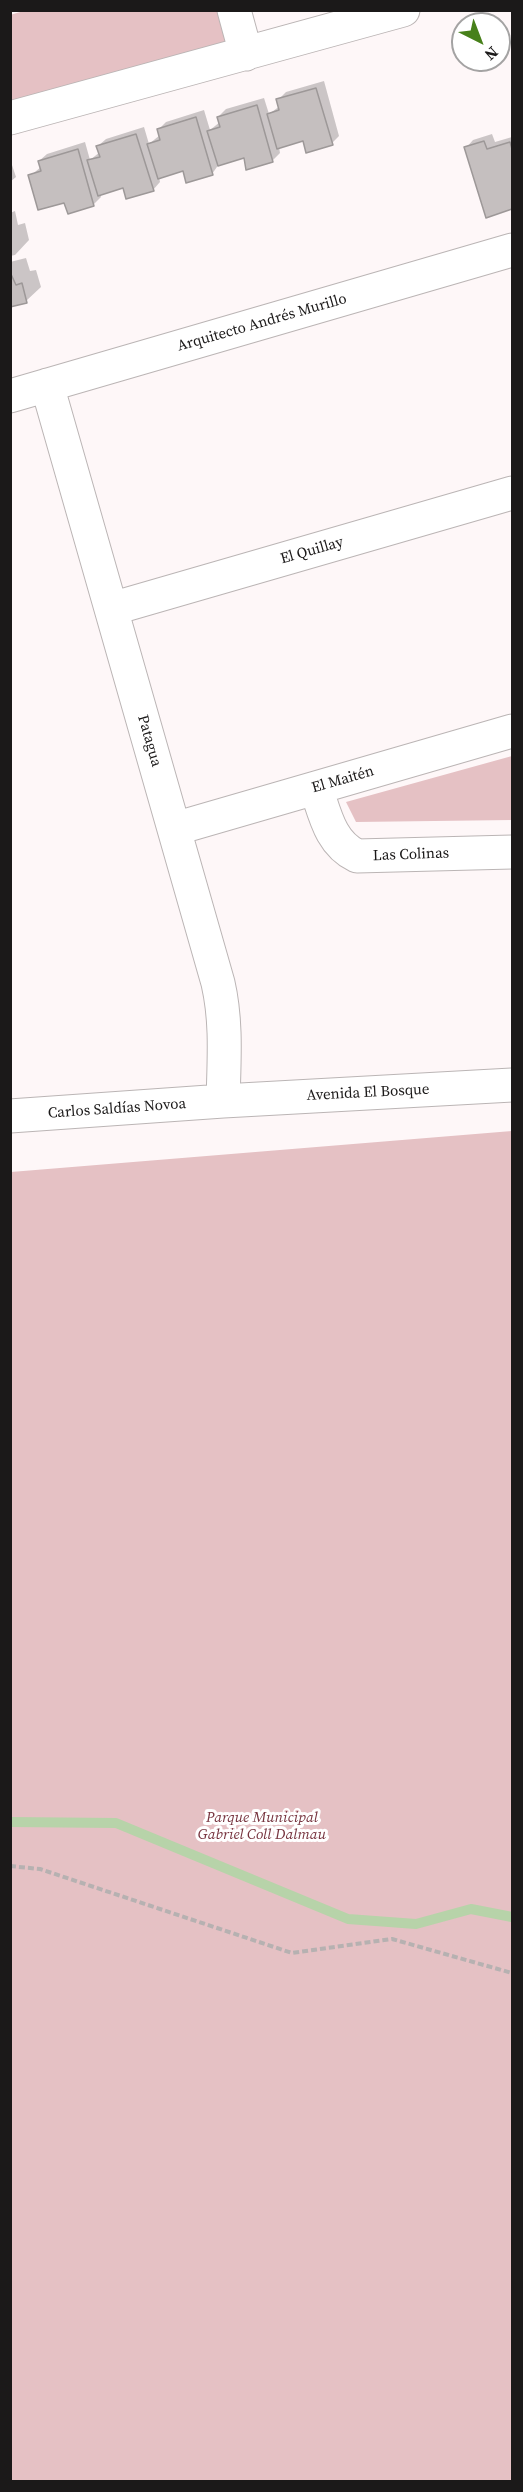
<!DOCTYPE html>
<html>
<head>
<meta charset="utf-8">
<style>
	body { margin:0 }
	#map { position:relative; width:523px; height:2492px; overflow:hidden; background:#fef7f8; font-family:"Source Serif 4",serif }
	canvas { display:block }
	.frame { position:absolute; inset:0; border:12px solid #1b1919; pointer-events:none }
	.north { position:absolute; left:451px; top:12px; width:60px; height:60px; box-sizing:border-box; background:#fff; border:2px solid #a4a3a3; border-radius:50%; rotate:138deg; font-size:16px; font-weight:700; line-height:24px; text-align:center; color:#1b1919 }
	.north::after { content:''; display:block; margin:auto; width:21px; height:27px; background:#47801a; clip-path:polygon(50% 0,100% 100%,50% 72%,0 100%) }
</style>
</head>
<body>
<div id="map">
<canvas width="523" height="2492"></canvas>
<div class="frame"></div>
<div class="north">N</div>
</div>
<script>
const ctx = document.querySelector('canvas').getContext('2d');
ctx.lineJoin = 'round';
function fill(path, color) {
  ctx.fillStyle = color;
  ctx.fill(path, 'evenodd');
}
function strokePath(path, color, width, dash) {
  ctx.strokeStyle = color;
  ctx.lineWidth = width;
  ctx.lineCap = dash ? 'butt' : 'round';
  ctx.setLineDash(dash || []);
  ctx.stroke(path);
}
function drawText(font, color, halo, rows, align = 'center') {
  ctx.font = font + ' "Source Serif 4",serif';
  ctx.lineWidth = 6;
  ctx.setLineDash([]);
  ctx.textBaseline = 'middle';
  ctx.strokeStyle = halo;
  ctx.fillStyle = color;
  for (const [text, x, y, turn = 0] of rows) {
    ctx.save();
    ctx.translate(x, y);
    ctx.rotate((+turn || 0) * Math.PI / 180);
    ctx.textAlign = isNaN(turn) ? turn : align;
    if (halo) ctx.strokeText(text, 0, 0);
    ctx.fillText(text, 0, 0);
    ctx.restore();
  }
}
const green = new Path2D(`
	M27 10 228 11 237 45 11 111 10 15Z
	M512 756V820L356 822 346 802Z
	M512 1131V2481H11V1172Z`);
const shadow = new Path2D(`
	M324 81 339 136 332 143 304 139 279 147 280 153 273 160 247 168 245 156 219 164 212 174 184 169 159 177 160 182 153 190 124 186 100 193 101 197 93 205 65 201 30 176 41 167 39 161 47 154 85 142 90 160 100 152 98 146 106 139 144 127 149 144 160 135 158 130 166 122 204 110 210 130 220 122 218 117 226 109 264 98 269 114 280 106 278 100 286 92Z
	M492 134 495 142 512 137V208L487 216 466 148 473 140Z
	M10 159 16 177 10 182Z
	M15 211 18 225 25 223 29 240 15 255 10 256V213Z
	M26 258 30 271 36 270 41 287 26 301 10 306V262Z`);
const stream = new Path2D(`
	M10 1822 116 1823 348 1919 416 1924 471 1909 512 1917`);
const building = new Path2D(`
	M316 88 333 145 306 153 303 141 277 149 267 114 279 110 276 99Z
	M257 105 273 162 246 170 244 158 218 166 207 131 220 127 217 117Z
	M196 117 213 175 186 183 183 171 158 179 147 144 160 140 157 129Z
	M136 134 154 191 126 199 123 188 98 196 87 160 100 157 96 146Z
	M484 141 487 149 510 142 512 149V209L486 218 464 147Z
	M78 149 94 206 68 214 64 203 38 210 28 175 41 171 38 161Z
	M10 272 16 285 22 283 27 303 10 307Z`);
const path = new Path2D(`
	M10 1866 40 1869 292 1953 392 1939 512 1973`);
const minor = new Path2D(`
	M234 10 246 54
	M10 118 403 10
	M47 385 218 983C227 1022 224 1061 223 1101
	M10 396 512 250
	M111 609 512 493
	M316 788C325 814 330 843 357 856L512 852
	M174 829 512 731
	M10 1116 223 1101 512 1085`);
const streetNames = [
	["Arquitecto Andrés Murillo",262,323,-16],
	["El Quillay",312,551,-16],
	["Patagua",149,741,74],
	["El Maitén",343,780,-16],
	["Las Colinas",411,855,-2],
	["Avenida El Bosque",368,1093,-3],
	["Carlos Saldías Novoa",117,1109,-4]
];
const parkNames = [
	["Parque Municipal",262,1818],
	["Gabriel Coll Dalmau",262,1835]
];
fill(green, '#e5c1c4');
fill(shadow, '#0003');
strokePath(stream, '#b7d3a9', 10);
fill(building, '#c5bfbf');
strokePath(building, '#9d9898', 1.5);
strokePath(minor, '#bbb5b5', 35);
strokePath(path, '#b6b1b1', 4, [6, 3]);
strokePath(minor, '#fff', 33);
drawText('15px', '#1b1919', '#fff', streetNames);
drawText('italic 15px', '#77343f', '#fff', parkNames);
</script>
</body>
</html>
